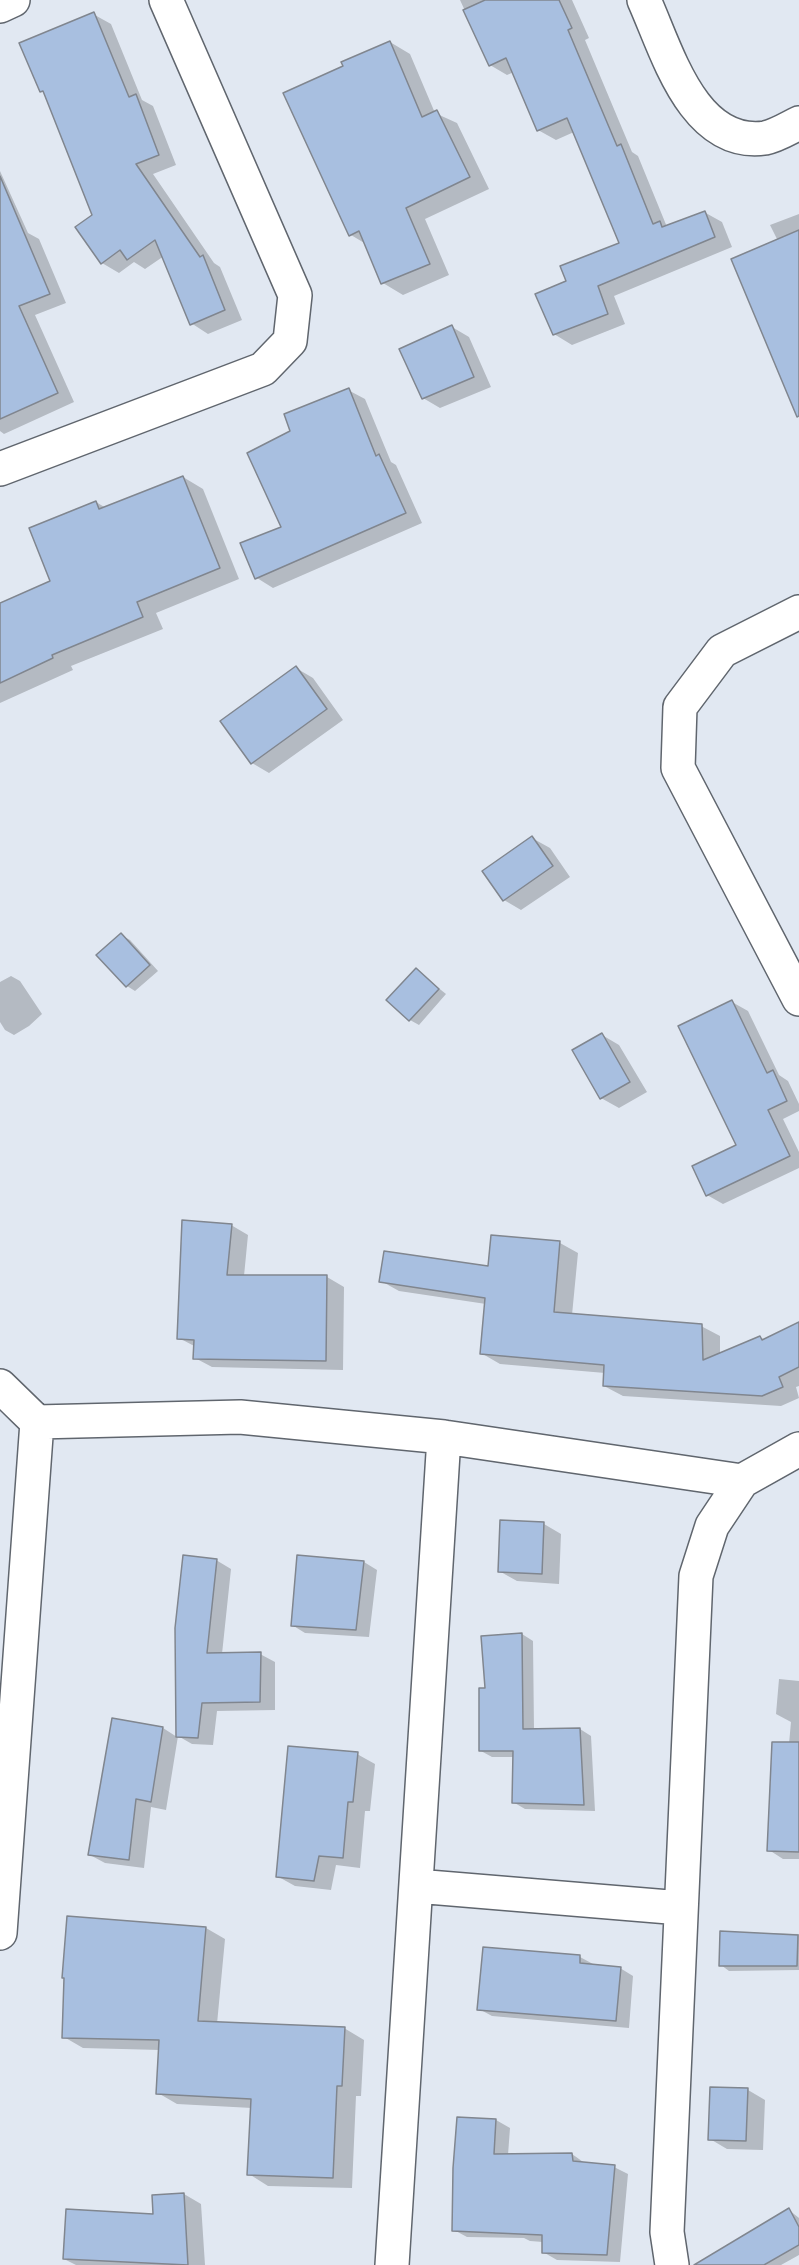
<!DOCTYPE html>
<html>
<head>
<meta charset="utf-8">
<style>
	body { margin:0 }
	canvas { display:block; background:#e1e8f2 }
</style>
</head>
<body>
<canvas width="799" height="2265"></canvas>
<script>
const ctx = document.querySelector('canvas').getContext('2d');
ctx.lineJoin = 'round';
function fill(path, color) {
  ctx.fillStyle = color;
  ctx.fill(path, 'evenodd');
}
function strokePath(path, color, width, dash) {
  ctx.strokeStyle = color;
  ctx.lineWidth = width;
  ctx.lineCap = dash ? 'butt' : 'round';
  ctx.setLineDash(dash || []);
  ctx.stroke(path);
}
const shadow = new Path2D(`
	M460 0H572L589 38 585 40 632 152 638 156 667 227 704 212 722 222 732 247 614 296 625 324 572 345 554 334 567 282 621 244 574 132 556 140 538 130 514 72 507 75 490 65Z
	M93 14 111 24 142 100 153 106 176 165 153 174 214 263 220 267 242 320 208 334 191 323 164 256 145 269 134 262 119 273 102 263 94 216 46 94 41 91Z
	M390 42 410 54 435 113 457 123 489 189 425 219 449 275 403 295 383 283 366 244 351 235Z
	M0 171 28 233 39 239 66 303 35 315 74 402 4 434 0 431Z
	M799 214V367L778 241 770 225Z
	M452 327 469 337 491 387 440 408 423 398Z
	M348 390 365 399 391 462 396 465 422 523 273 588 257 578 242 544 283 527 292 431Z
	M183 477 203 489 239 579 156 613 163 629 71 666 73 670 0 703V605L52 581 96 502 106 508Z
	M296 668 313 678 343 720 269 773 252 763Z
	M532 838 550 848 570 877 521 910 504 900Z
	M121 935 130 940 158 971 135 991 127 986Z
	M416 970 446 994 419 1025 410 1020Z
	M11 976 20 981 42 1014 29 1026 14 1035 5 1030 0 1022V982Z
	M732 1002 748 1011 779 1075 788 1081 799 1104V1111L783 1119 799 1152V1168L723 1204 707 1195 738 1146Z
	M602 1035 619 1045 647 1092 619 1108 601 1098 574 1051Z
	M231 1225 248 1235 244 1276 327 1277 344 1287 343 1370 212 1367 195 1358 196 1347 179 1338Z
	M560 1243 578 1253 572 1315 701 1326 720 1336V1354L760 1337 765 1340 799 1324V1386L796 1387 799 1398 781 1406 623 1396 604 1386 605 1373 500 1364 481 1353 486 1304 399 1291 381 1281 490 1268Z
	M544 1524 561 1534 559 1584 517 1581 499 1571Z
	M298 1556 364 1562 377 1570 369 1637 305 1633 292 1625Z
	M216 1560 231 1569 222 1654H260L275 1662V1710L217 1711 213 1745 192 1744 178 1736 166 1810 151 1807 144 1868 105 1863 90 1855 113 1720 163 1728 177 1737Z
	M522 1634 533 1641 534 1730 580 1729 591 1736 595 1811 525 1809 513 1802 515 1757H492L481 1751 486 1689 482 1638Z
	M779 1679 799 1681V1859H783L769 1850 784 1798 791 1722 776 1714Z
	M357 1754 375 1764 370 1811H365L360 1868 336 1865 331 1890 295 1886 277 1876Z
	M206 1928 225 1939 217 2024 344 2028 364 2040 361 2096H356L352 2188 268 2186 249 2174 252 2108 177 2104 158 2093 160 2050 83 2048 64 2037Z
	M722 1932 799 1934V1970L729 1971 721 1965Z
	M485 1949 580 1957 593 1964 620 1968 633 1976 629 2028 492 2016 479 2009Z
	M748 2090 765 2100 763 2150 727 2149 710 2139Z
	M459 2118 496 2120 510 2128 508 2155 572 2154 586 2164 614 2167 628 2174 620 2262 557 2260 543 2252V2242L530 2241 524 2238 467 2237 454 2230Z
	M184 2194 201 2204 205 2265H76L64 2259 154 2216Z
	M789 2210 799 2218V2255L781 2265H697Z`);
const building = new Path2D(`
	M485 0H559L572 28 568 30 617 146 621 144 653 224 660 221 662 227 705 211 715 237 598 286 608 314 553 335 535 294 566 281 560 266 619 243 567 118 537 131 506 58 489 66 463 10Z
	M94 12 129 97 136 94 159 155 136 164 200 257 203 255 225 310 190 325 155 240 127 260 120 250 101 264 75 227 92 215 43 91 40 92 19 43Z
	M390 41 422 117 437 110 470 177 406 208 430 264 381 284 359 231 349 236 283 93 343 66 341 62Z
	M0 176 50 294 19 306 58 393 0 419Z
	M799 230V416L797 417 731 259Z
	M452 325 474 377 422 399 399 349Z
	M349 388 376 456 379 454 406 513 255 579 240 543 281 527 247 453 290 431 284 414Z
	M183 476 220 568 137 602 143 617 52 655 53 658 0 683V603L50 581 29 528 96 501 99 509Z
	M296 666 327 709 251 764 220 721Z
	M532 836 553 866 503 901 482 871Z
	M121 933 150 965 126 987 96 955Z
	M416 968 439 989 409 1021 386 1000Z
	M732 1000 767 1073 773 1070 787 1101 768 1110 790 1156 706 1196 692 1166 736 1145 678 1026Z
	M602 1033 630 1082 600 1099 572 1050Z
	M182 1220 232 1224 227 1275H327L326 1361 193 1359 194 1340 177 1339Z
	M491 1235 560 1241 554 1312 702 1324 703 1360 760 1336 762 1340 799 1322V1367L779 1377 783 1387 762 1396 603 1386 604 1365 480 1354 485 1298 379 1282 384 1251 488 1266Z
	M500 1520 544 1522 542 1574 498 1572Z
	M183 1555 217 1559 207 1653 261 1652 260 1702 202 1703 198 1738 176 1737 175 1628Z
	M297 1555 364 1561 356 1630 291 1626Z
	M522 1633 523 1729 580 1728 584 1805 512 1803 513 1751H479V1688H485L481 1636Z
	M112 1718 163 1727 151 1802 136 1799 129 1860 88 1855Z
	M772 1742H799V1852L767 1851Z
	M288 1746 358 1752 353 1802H348L343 1858 319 1856 314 1881 276 1877Z
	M67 1916 206 1927 198 2021 345 2027 342 2086H337L333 2178 247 2175 251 2099 156 2094 159 2040 62 2038 64 1978H62Z
	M720 1931 798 1935 797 1966H719Z
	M483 1947 580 1955V1963L621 1967 616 2021 477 2010Z
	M710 2087 748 2088 746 2141 708 2140Z
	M457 2117 496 2119 494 2154 572 2153 573 2161 615 2165 607 2255 542 2253V2235L452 2231 453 2168Z
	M184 2193 188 2265 63 2259 66 2209 153 2214 152 2195Z
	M789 2208 799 2227V2245L764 2265H694Z`);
const minor = new Path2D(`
	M644 0C667 51 693 148 765 138 776 136 789 128 799 123
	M0 6 13 0
	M0 469 263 369 290 341 295 295 166 0
	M799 612 722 651 680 707 678 768 799 999
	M0 1386 37 1422 240 1417 444 1437 742 1481
	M416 1886 681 1908
	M0 1933 37 1422
	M392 2265 444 1437
	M672 2265 667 2232 696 1576 712 1526 742 1481 799 1449`);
fill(shadow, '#0003');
fill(building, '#a8bfe0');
strokePath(building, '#80868f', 1.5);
strokePath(minor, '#60666e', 36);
strokePath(minor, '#fff', 33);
</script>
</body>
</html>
